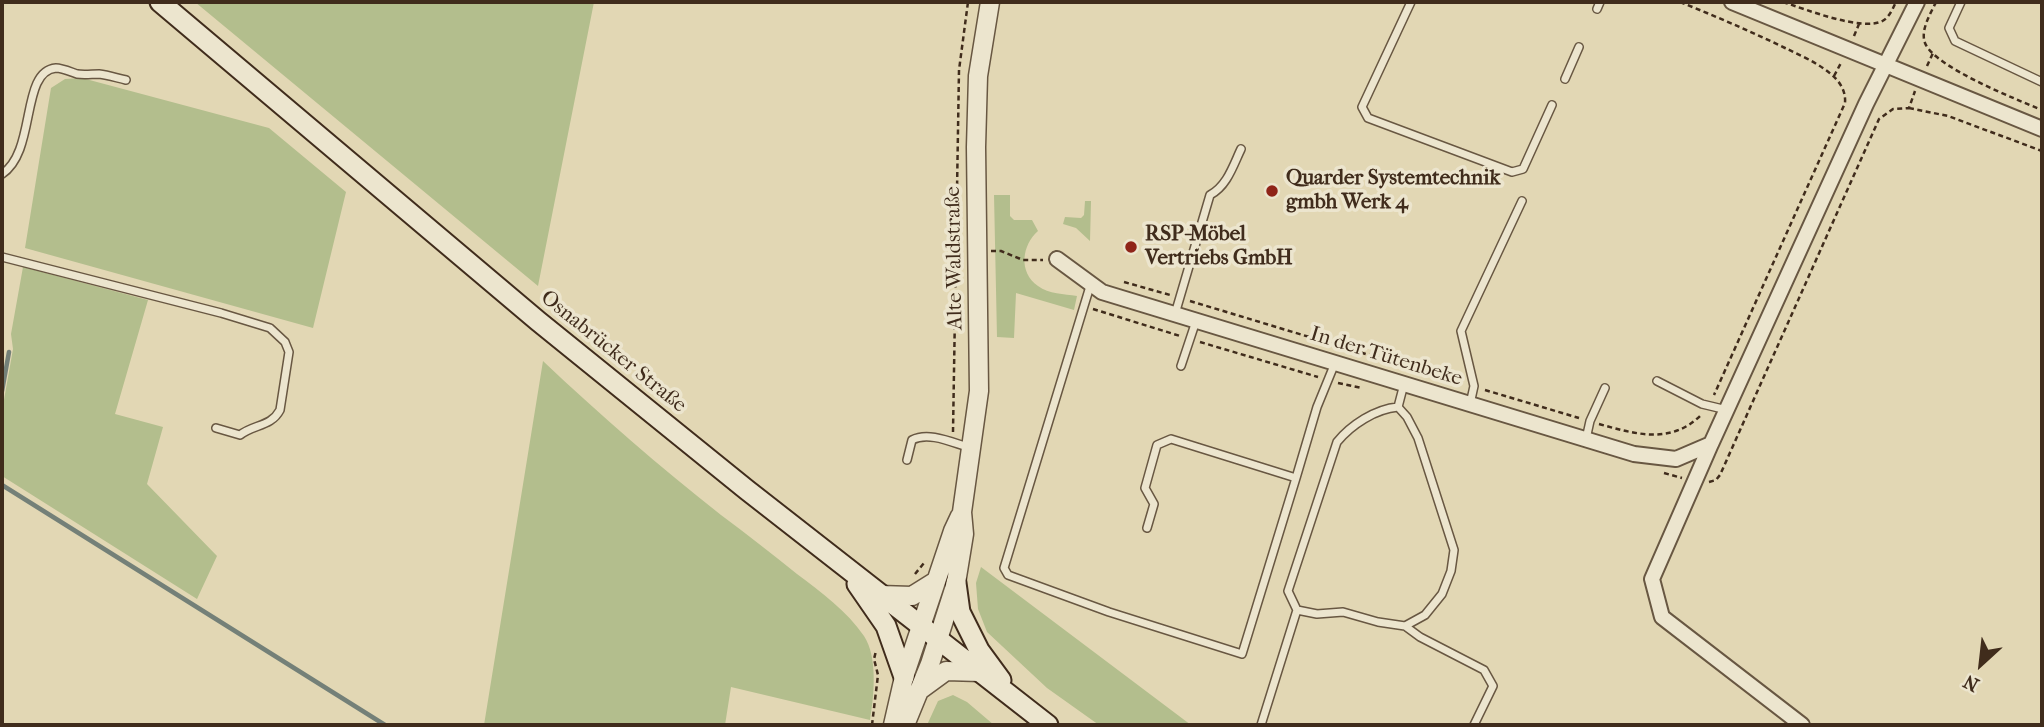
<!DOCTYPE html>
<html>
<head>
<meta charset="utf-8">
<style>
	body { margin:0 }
	#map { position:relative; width:2044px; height:727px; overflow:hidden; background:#e2d7b4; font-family:"IM FELL French Canon",serif }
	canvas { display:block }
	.frame { position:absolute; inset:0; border:4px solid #402c1c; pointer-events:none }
	.north { position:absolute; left:1946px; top:629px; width:70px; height:70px; -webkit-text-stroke:5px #ece5ce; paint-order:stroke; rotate:207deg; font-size:19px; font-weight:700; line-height:28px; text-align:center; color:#402c1c }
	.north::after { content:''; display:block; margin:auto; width:24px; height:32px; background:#402c1c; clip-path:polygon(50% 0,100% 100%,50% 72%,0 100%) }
</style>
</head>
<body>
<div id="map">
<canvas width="2044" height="727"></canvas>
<div class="frame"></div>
<div class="north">N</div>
</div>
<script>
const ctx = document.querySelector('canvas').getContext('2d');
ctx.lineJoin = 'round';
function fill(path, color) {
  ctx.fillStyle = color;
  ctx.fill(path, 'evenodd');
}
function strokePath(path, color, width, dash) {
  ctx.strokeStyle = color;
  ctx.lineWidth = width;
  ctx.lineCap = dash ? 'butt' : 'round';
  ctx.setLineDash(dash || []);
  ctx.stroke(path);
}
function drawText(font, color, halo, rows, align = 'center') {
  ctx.font = font + ' "IM FELL French Canon",serif';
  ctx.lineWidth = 7;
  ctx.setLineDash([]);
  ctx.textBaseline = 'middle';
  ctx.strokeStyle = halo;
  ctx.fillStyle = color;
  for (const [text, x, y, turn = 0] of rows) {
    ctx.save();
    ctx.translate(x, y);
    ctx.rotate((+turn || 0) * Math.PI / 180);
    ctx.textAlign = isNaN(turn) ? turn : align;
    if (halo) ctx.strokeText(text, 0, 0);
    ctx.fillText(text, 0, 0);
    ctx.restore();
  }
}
const green = new Path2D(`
	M195 2H594L538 286Z
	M82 78 269 128 346 192 313 328 25 248 51 88 65 79Z
	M994 195H1010V216L1014 220H1032L1038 231C1022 245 1018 272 1038 286 1049 294 1064 294 1077 296L1074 310 1016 293 1014 338 997 337Z
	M1085 201H1091L1090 241 1076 228 1063 224 1065 217 1081 218 1084 215Z
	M23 267 148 300 115 414 163 427 147 484 217 556 197 599 2 476V411L13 349 11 334Z
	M543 361C600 415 660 467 721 515 747 534 772 554 797 574 821 592 847 611 864 636 878 657 874 696 870 720L731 687 725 725H484Z
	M981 567 1191 725H1099L1047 688 987 632 978 609 976 583Z
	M953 695 967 702 994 725H927L938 701Z`);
const stream = new Path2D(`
	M2 391 9 352
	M2 485 385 725`);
const path = new Path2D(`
	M1680 2C1715 16 1750 31 1785 48 1800 55 1818 63 1832 75 1840 82 1846 91 1845 103L1714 395
	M1783 2C1805 9 1865 33 1884 20 1890 16 1893 8 1896 2
	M1936 2C1931 13 1920 30 1925 43 1934 67 2018 100 2042 110
	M1854 36 1859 24
	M1927 66 1933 53
	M1834 76 1842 61
	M1909 108 1948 116 2042 151
	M991 251H1001L1023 260H1043
	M1124 282 1170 295
	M1190 301 1462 383
	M1093 309 1180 336
	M1200 342 1318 377
	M1338 383 1362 388
	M1485 390 1579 418
	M1599 424C1635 434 1671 445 1701 415
	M953 432 959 70 968 2
	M1664 473 1682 478
	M1709 482 1716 480 1720 475 1879 119 1893 109 1909 108 1915 91
	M915 574 924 563
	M872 725 878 675 874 659 876 651`);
const service = new Path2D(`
	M1411 2 1362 107 1368 118 1512 172 1523 169 1552 105
	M1961 2 1949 28 1955 41 2042 82
	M1597 9 1600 2
	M1565 79 1579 47
	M2 174C37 151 20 71 56 68 62 68 71 72 77 74 84 75 92 74 99 74 108 75 117 78 126 80
	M2 257 221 313 270 328 285 342 289 352 280 410C271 427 254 424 240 435L216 428
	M1091 283 1004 568 1008 575 1109 612 1242 654 1296 478
	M1175 314 1210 195C1227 186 1233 166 1241 149
	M1181 366 1196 321
	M1657 381 1702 404 1727 410
	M1470 404 1474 386 1461 331 1522 201
	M1398 407 1407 417 1418 438 1454 550 1451 571 1442 594 1425 615 1405 626 1378 622 1343 612 1317 614 1297 610 1288 591 1337 442C1351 425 1375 409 1398 407L1404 384
	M1586 439 1590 421 1605 388
	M907 460 912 440C929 431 953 443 971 448
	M1147 528 1154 504 1145 488 1157 445 1171 439 1296 478 1317 407 1335 363
	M1405 626 1420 637 1484 670 1493 686 1474 725
	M1261 725 1297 610`);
const minor = new Path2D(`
	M1732 2 2042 129
	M1057 259 1102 292 1634 454 1676 459 1711 444 1866 104 1917 2
	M1711 444 1652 579 1662 617 1802 725`);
const tertiary = new Path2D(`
	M880 595 912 596 936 581
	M920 690 946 671 980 672
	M893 725 904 677 953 531 960 516
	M905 725 930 664 956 583 964 534 962 512 979 391 976 147 978 76 990 2`);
const secondary = new Path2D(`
	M160 2 538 321 747 490 1048 725
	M956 583 960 612 979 650 1001 680
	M857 584 886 626 904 677`);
const markers = [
	[1272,191,7,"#8f2418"],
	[1131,247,7,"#8f2418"]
];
const poiNames = [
	["Quarder Systemtechnik",1286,179],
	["gmbh Werk 4",1286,203],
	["RSP-Möbel",1145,235],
	["Vertriebs GmbH",1145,259]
];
const streetNames = [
	["Alte Waldstraße",955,258,-91],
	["Osnabrücker Straße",613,352,39],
	["In der Tütenbeke",1386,357,17]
];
fill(green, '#b3be8d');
strokePath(stream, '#748078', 4.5);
strokePath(service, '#685742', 10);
strokePath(minor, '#685742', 18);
strokePath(tertiary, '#685742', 21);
strokePath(secondary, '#402c1c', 23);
strokePath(path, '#402c1c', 2.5, [5, 3.5]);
strokePath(service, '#ece5ce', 7);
strokePath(minor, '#ece5ce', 14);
strokePath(tertiary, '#ece5ce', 18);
strokePath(secondary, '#ece5ce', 19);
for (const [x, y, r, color] of markers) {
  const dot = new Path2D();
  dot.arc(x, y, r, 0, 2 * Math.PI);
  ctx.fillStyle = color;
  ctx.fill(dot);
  strokePath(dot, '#ece5ce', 2.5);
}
drawText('bold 21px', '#402c1c', '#ece5ce', poiNames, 'left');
drawText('21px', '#402c1c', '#ece5ce', streetNames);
</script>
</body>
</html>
